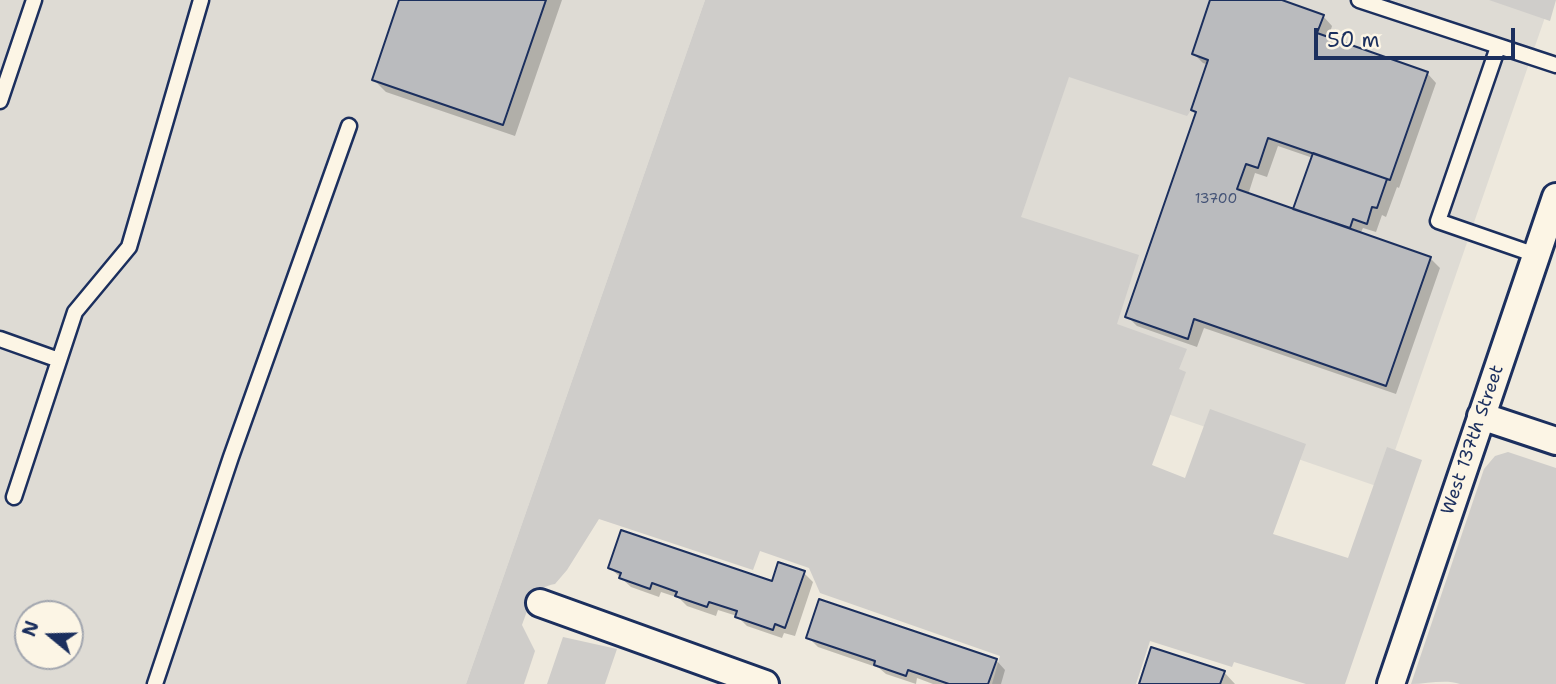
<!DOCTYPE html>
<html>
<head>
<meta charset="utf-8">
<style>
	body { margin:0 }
	#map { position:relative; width:1556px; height:684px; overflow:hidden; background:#eee9dd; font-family:"Shantell Sans",sans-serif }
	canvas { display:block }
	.north { position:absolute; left:14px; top:600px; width:70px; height:70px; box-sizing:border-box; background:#fcf5e5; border:2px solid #a2a6af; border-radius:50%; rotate:289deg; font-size:19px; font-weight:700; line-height:28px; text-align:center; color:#1b2f5e }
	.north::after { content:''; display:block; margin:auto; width:24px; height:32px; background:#1b2f5e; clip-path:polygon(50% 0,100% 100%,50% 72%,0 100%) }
	.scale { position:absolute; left:1314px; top:28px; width:201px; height:32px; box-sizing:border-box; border:4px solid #1b2f5e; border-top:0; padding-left:9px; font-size:21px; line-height:24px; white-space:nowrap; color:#1b2f5e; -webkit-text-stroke:5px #fcf5e5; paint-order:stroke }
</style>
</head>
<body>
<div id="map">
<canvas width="1556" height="684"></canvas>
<div class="north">N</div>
<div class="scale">50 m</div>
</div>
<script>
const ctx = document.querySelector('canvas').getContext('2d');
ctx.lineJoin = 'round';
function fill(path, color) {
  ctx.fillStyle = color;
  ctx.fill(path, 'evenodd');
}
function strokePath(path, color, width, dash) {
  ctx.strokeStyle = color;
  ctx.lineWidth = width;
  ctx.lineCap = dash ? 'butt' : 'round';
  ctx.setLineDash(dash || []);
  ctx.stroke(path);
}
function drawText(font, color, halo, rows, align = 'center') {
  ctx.font = font + ' "Shantell Sans",sans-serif';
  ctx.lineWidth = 5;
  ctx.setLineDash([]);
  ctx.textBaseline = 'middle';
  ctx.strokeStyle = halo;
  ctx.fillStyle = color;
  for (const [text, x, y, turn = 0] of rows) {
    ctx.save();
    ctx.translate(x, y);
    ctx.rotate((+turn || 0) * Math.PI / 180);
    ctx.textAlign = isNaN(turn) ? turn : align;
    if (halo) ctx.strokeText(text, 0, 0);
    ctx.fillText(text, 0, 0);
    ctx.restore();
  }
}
const built = new Path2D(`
	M0 0H705L466 684H0ZM28 614H70V656H28Z
	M1003 0H1551L1382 488 893 319Z`);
const green = new Path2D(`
	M705 0H1210L1192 54 1208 60 1191 110 1187 116 1069 77 1021 217 1139 255 1117 324 1187 349 1179 369 1186 372 1152 465 1185 478 1210 409 1306 444 1273 534 1348 558 1387 447 1422 460 1345 684H1306L1234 662 1232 667 1150 641 1136 684H992L1000 656 820 593 809 568 760 551 753 570 599 519 567 570 555 584C533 587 529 607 522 625L535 651 524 684H466Z
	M1489 0H1556L1550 21Z
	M1508 452 1556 468V684H1460C1445 679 1427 684 1411 684L1484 469 1495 456Z
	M563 637 617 649 605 684H547Z`);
const shadow = new Path2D(`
	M401 0H562L515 136 386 92 374 80Z
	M1212 0H1276L1323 16 1332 26 1328 39 1427 73 1436 83 1399 188 1397 187 1386 217 1382 215 1376 232 1363 228 1360 234 1430 258 1440 268 1396 394 1204 328 1197 347 1137 326 1127 316 1197 114 1193 110 1209 65 1203 63 1194 54ZM1278 146 1313 158 1294 211 1248 195 1255 173 1267 177Z
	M610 568 773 583 804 573 813 582 795 636 784 633 782 638 747 626 737 616 718 610 716 616 687 606 679 598 661 592 659 597 631 587Z
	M808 637 996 660 1005 670 1001 684H933L917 678 916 684 886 674 879 668 818 647Z
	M1224 672 1235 684H1141Z`);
const building = new Path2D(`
	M399 0H546L503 125 372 80Z
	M1210 0H1282L1324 15 1317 33 1428 72 1390 180 1268 138 1258 168 1246 164 1237 189 1431 257 1386 386 1194 319 1188 339 1125 317 1196 112 1191 110 1208 60 1192 54Z
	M1313 153 1387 179 1377 208 1372 207 1367 224 1353 219 1350 228 1293 209Z
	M621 530 772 581 778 562 805 571 785 628 775 624 773 630 735 617 737 611 709 602 707 607 675 596 677 592 652 583 650 589 619 578 621 573 608 568Z
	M819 599 997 659 988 684H949L908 670 906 676 874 665 875 661 806 638Z
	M1151 647 1225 671 1220 684H1139Z`);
const service = new Path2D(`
	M1359 0 1556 65
	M1498 47 1438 221 1536 255
	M0 101 34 0
	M0 339 59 360
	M14 497 75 312 129 247 201 0
	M155 684 231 457 349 126`);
const minor = new Path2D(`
	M1481 416 1556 441
	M540 603 765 684
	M1391 684 1556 197`);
const numberNames = [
	["13700",1216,199]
];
const streetNames = [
	["West 137th Street",1473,440,-71]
];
fill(built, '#dedbd4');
fill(green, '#cfcdca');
fill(shadow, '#0003');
fill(building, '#babbbe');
strokePath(building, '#1b2f5e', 2);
strokePath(service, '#1b2f5e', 19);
strokePath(minor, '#1b2f5e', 32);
strokePath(service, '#fcf5e5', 14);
strokePath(minor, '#fcf5e5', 26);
drawText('14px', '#435276', null, numberNames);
drawText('18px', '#1b2f5e', '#fcf5e5', streetNames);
</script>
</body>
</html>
